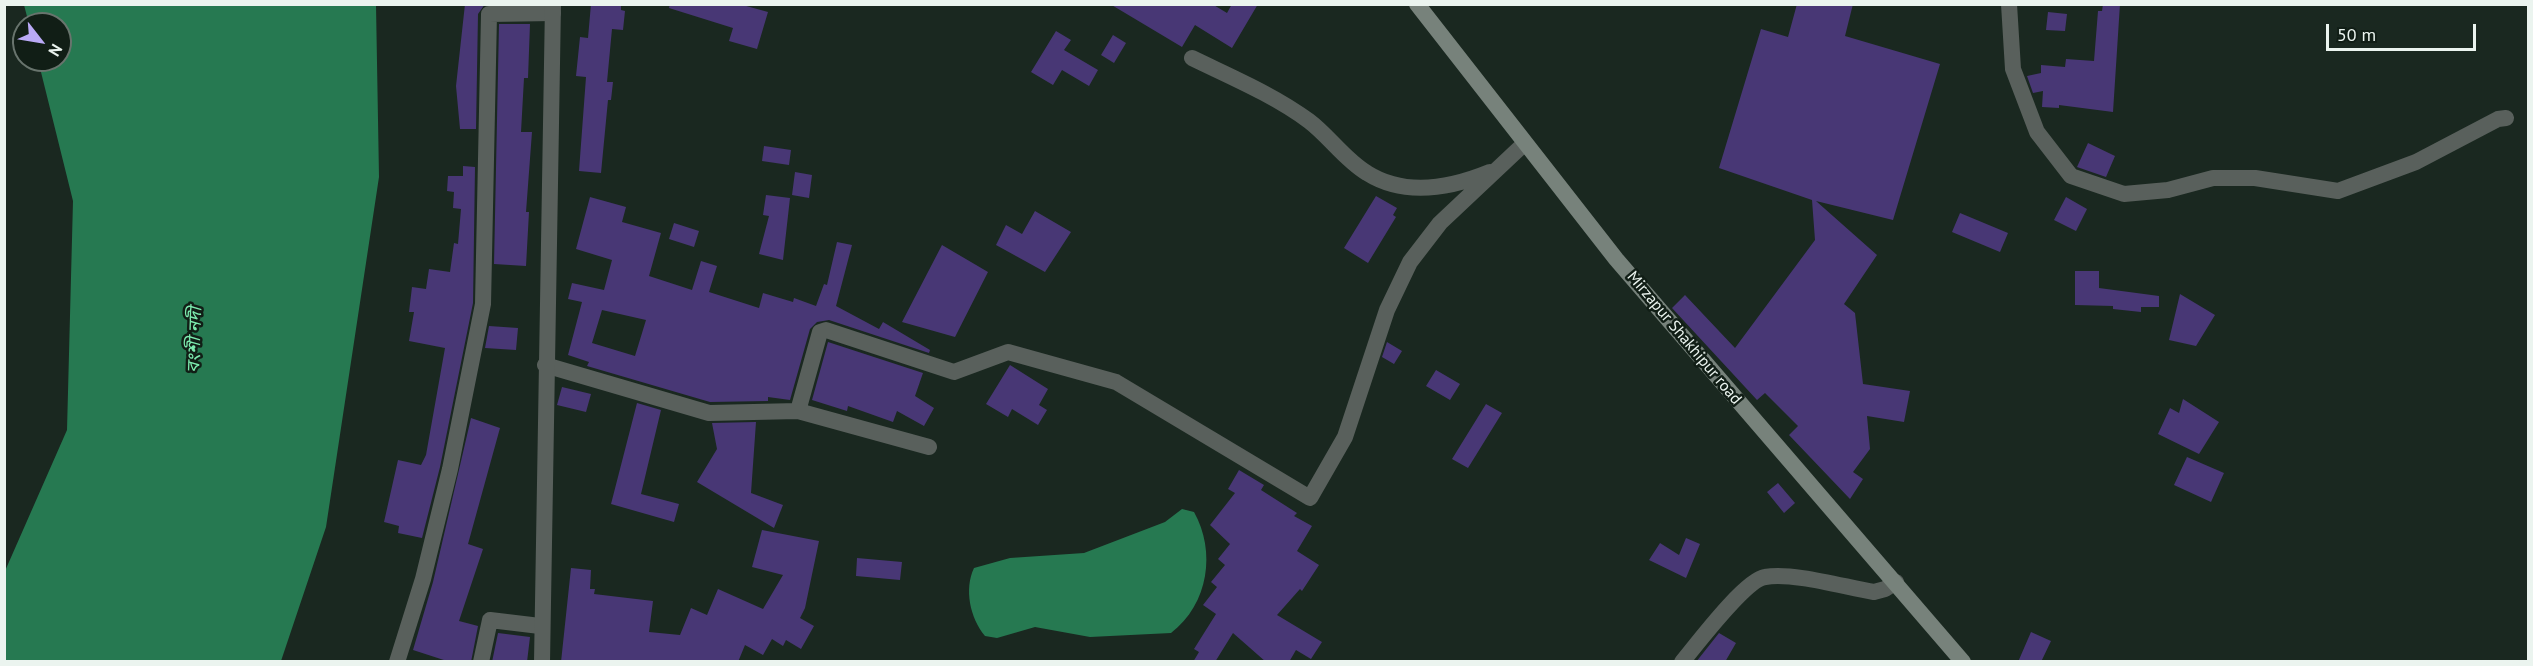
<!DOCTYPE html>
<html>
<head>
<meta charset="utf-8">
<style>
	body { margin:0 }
	#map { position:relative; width:2533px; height:666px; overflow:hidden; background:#1a2820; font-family:"PT Sans",sans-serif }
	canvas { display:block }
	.frame { position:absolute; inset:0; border:6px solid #ebf4ef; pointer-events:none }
	.north { position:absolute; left:12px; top:12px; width:60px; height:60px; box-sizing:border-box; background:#111e16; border:2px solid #68746d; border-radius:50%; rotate:121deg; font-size:16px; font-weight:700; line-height:24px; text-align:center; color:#ebf4ef }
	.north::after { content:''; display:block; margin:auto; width:21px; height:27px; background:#baaaf6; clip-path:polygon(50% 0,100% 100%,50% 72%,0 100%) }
	.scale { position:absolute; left:2326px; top:24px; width:150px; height:27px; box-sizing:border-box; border:3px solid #ebf4ef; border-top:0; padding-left:8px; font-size:18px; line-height:21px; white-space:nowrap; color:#ebf4ef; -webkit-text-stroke:4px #111e16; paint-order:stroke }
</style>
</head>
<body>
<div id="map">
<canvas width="2533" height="666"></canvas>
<div class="frame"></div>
<div class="north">N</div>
<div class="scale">50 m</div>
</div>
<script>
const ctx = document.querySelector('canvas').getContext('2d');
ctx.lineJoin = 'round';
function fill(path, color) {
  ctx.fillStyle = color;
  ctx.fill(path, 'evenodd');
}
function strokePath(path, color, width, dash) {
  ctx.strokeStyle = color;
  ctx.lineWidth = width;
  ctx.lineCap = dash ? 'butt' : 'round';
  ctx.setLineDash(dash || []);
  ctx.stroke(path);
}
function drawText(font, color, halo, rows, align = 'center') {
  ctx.font = font + ' "PT Sans","Noto Sans Bengali",sans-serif';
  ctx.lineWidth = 5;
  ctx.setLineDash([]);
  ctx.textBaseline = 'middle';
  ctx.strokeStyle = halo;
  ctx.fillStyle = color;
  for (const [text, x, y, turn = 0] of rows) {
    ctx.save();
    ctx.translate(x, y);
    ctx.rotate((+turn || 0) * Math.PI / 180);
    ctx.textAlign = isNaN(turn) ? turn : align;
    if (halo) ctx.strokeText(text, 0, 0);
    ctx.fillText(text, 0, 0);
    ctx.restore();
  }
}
const water = new Path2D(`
	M24 5H376L379 177 326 527 281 661H5V571L67 430 73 201 38 60H60V24H29Z
	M1182 509 1194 512C1216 551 1209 604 1171 633L1090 637 1035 627 997 638 985 636C970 618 964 589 974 568L1010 558 1084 553 1165 522Z`);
const building = new Path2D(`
	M465 4H485L478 14 476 129H460L456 86Z
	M591 4H621V10L625 11 623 30 612 29 607 82H613L611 100H608L601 173 579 171 586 77 576 76 580 37 588 38Z
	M670 4H739L768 12 757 49 729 41 733 28 669 8Z
	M1110 4H1212L1227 13 1232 4H1258L1232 48 1195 25 1182 47Z
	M1797 4H1853L1845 36 1940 64 1893 220 1816 201 1877 255 1844 304 1855 313 1863 384 1910 391 1904 422 1867 416 1870 449 1853 472 1863 479 1850 499 1789 435 1798 426 1765 393 1757 400 1672 308 1685 295 1735 348 1815 240 1812 200 1719 168 1761 29 1788 37Z
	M2103 4H2120L2113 112 2059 105V108L2042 107 2043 91 2033 93 2027 76 2041 73V65L2065 67 2066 59 2094 61 2098 11H2102Z
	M2048 12 2067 14 2065 31 2046 30Z
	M499 24H530L528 78H524L521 132H532L526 212H529L526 266 494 264Z
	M1056 31 1071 40 1064 50 1098 70 1089 86 1062 70 1053 85 1031 72Z
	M1113 35 1126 43 1114 63 1101 55Z
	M2088 143 2115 156 2106 177 2077 167Z
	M764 146 791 150 789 165 762 161Z
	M463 166 475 167 473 303 440 467 422 538 398 533 399 526 384 522 398 460 421 465 426 455 445 348 409 341 414 312H409L412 287 426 289 429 269 450 272 454 243 458 244 461 209 453 208 454 192 447 191 448 176H463Z
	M795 172 812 175 809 198 792 195Z
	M766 195 790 198 783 260 759 254 769 216 763 215Z
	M1376 196 1397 208 1393 215 1396 217 1368 263 1344 248Z
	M590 197 626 207 622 222 661 233 649 276 692 290 701 261 717 266 709 292 759 308 763 293 793 302 794 298 816 306 824 284 827 285 837 242 852 245 836 306 879 329 883 322 930 350 929 353 829 320 817 322 810 329 790 400 768 397V401L710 402 587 366 589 362 568 355 582 302 568 299 572 283 604 290 612 260 576 249ZM602 310 646 320 635 356 592 343Z
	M2066 197 2087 209 2076 231 2054 220Z
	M1035 211 1071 232 1045 272 996 245 1006 225 1022 234Z
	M1960 213 2008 233 2000 252 1952 232Z
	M674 223 699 231 694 247 669 239Z
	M942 245 988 272 955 337 902 322Z
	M2075 271H2099V288L2159 296V307H2141V312L2113 309V306L2075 305Z
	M2180 294 2215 315 2196 346 2169 340Z
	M489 326 518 328 516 350 485 348Z
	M828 342 923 373 915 396 934 408 924 426 897 411 893 422 848 406 847 411 812 400Z
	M1387 342 1402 351 1394 364 1382 357Z
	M1010 365 1048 389 1039 405 1047 410 1038 425 1012 409 1008 417 986 404Z
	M1436 370 1460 384 1450 400 1426 386Z
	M562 387 591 394 586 412 557 405Z
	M2183 399 2219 422 2199 454 2158 434 2170 408 2179 413Z
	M637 403 661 410 641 494 679 504 674 522 611 504Z
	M1486 404 1502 413 1468 468 1452 459Z
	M471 418 500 428 468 544 483 549 459 621 478 626 471 662H450L413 650 433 582Z
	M756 422 751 493 783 505 774 528 697 482 717 449 712 423Z
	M2187 457 2224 473 2211 502 2174 485Z
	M1239 470 1264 485 1261 490 1297 513 1294 516 1312 526 1297 551 1319 565 1302 591 1300 589 1277 615 1322 642 1311 659 1296 650 1289 662H1266L1233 633 1215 662H1193L1199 652 1194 649 1216 614 1203 605 1217 587 1211 582 1225 565 1218 559 1230 544 1210 525 1235 493 1228 489Z
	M1778 483 1795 503 1784 513 1767 492Z
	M762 530 819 541 805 608 800 618 814 626 801 649 786 640 783 646 772 639 763 655 745 645 738 662H561L571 568 591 570 590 589H595L594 594 653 601 649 632 680 635 691 608 707 615 718 589 763 609 783 575 752 567Z
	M1686 538 1700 544 1686 578 1649 560 1660 543 1679 555Z
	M857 558 902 562 900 580 856 576Z
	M2031 632 2051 641 2041 662H2018Z
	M498 633 530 637 527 662H492Z
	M1719 633 1736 643 1725 662H1696Z`);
const minor = new Path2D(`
	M2009 4 2013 69 2037 132 2071 176 2124 194 2168 190 2213 178H2255L2338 191 2416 162 2498 119 2506 118
	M1192 58C1231 77 1274 95 1309 121 1329 136 1345 160 1367 173 1405 197 1451 188 1490 172
	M545 365 709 413 798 411 929 447
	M798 411 820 332 826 330 954 372 1008 352 1116 382 1310 498 1345 437 1387 310 1410 262 1440 223 1525 143
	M397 662 423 579 450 469 483 304 489 14 553 13
	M481 662 490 620 540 626
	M1682 662C1697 644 1745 580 1765 577 1793 572 1844 587 1874 592L1885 589 1896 582`);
const tertiary = new Path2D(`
	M542 662 553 4`);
const secondary = new Path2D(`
	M1417 4 1616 259 1963 662`);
const streetNames = [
	["Mirzapur Shakhipur road",1684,338,50]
];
const waterNames = [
	["বংশী নদী",195,340,-88]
];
fill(water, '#267951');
fill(building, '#483775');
strokePath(minor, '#59605c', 16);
strokePath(tertiary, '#59605c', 16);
strokePath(secondary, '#77827b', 16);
drawText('16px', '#ebf4ef', '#111e16', streetNames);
drawText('italic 18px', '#7ceaae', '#111e16', waterNames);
</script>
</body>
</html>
